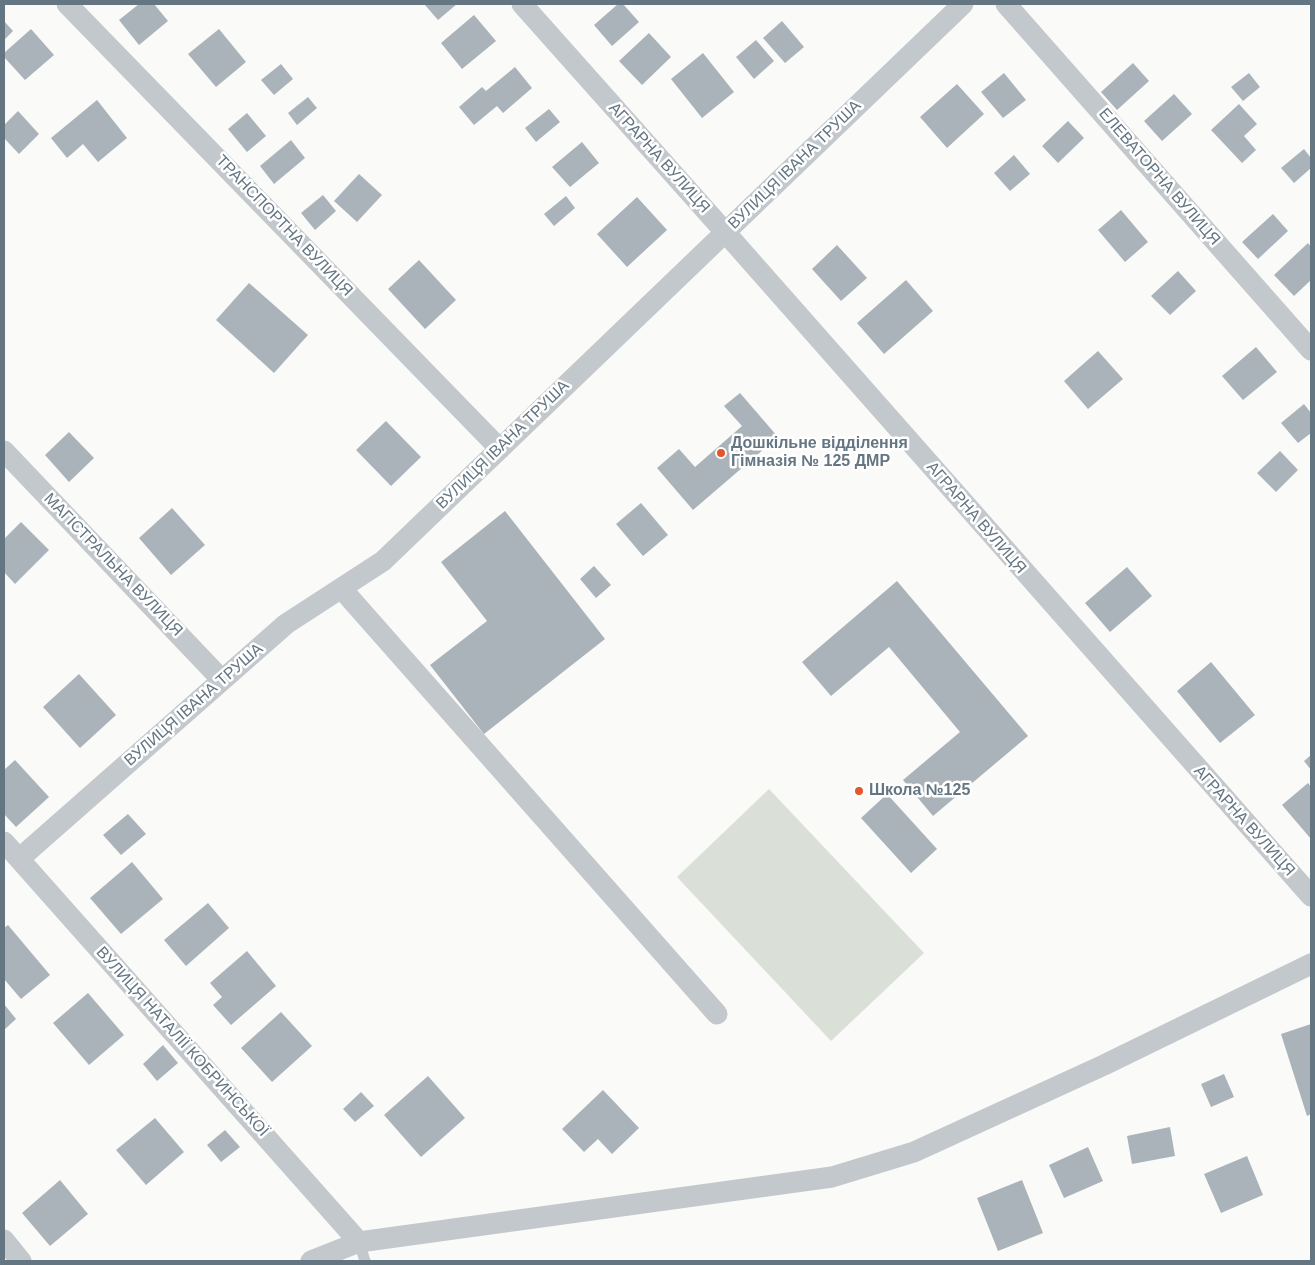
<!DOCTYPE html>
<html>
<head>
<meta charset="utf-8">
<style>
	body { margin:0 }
	#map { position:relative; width:1315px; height:1265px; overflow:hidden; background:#fafaf8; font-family:Arial,sans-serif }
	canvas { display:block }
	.frame { position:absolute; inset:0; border:5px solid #657683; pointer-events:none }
</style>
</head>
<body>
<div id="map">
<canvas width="1315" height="1265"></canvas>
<div class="frame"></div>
</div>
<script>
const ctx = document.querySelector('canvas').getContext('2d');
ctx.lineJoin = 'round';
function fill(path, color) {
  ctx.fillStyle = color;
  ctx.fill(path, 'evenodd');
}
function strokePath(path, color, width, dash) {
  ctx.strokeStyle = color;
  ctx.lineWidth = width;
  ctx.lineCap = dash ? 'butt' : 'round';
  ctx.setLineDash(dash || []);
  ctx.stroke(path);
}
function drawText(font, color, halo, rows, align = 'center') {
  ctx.font = font + ' Arial,sans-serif';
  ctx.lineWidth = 5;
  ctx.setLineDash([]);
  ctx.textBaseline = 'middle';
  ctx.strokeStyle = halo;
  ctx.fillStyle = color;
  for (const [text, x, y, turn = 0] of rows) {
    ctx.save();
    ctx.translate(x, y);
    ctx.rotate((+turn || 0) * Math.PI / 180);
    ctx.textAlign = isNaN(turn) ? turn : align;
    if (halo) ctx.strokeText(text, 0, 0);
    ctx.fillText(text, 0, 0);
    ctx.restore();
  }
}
const green = new Path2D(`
	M769 789 924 953 831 1041 677 877Z`);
const building = new Path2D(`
	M139 4H154L168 21 139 45 119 20Z
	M426 4H457L438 20 425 5Z
	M618 4H623L639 22 612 46 594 25Z
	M474 15 496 41 462 69 441 43Z
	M4 21 13 31 4 40Z
	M782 21 804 47 785 63 763 38Z
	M31 29 54 55 25 80 4 57V53Z
	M219 29 246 62 216 87 188 54Z
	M649 33 671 57 642 85 619 61Z
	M756 40 774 61 754 79 736 57Z
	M703 53 734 92 702 118 671 79Z
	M1133 63 1149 81 1117 110 1101 92Z
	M281 64 293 79 274 95 261 80Z
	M515 67 532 88 503 113 497 106 474 125 459 107 482 87 486 91Z
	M1004 73 1026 100 1003 118 981 92Z
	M1249 73 1260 87 1243 101 1231 87Z
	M957 84 984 114 947 148 920 117Z
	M1174 94 1192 114 1162 141 1144 121Z
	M308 97 317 108 297 125 288 113Z
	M97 100 127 138 98 162 83 144 67 158 51 138Z
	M1239 104 1257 124 1244 136 1256 150 1242 163 1211 130Z
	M549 109 560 122 536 142 525 128Z
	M18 111 39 134 19 154 4 138V125Z
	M247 113 266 136 247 152 228 129Z
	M1068 121 1084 138 1058 163 1042 146Z
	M291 140 305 158 274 184 260 166Z
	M582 142 599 163 570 187 552 167Z
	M1304 149 1311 158V168L1294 183 1281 168Z
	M1014 155 1030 174 1010 191 994 173Z
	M359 174 382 195 357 222 334 201Z
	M323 195 336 211 315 230 301 213Z
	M566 196 575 208 554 226 544 214Z
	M637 197 667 230 627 267 597 234Z
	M1121 210 1148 242 1125 262 1098 230Z
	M1273 214 1288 231 1258 259 1242 242Z
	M1308 243 1311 247V280L1294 296 1274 275Z
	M837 245 867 278 841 301 812 269Z
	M419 260 456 300 425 329 388 289Z
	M1178 271 1196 291 1170 315 1151 296Z
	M906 280 933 311 884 354 857 323Z
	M249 283 308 335 274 373 216 320Z
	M1256 347 1277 372 1243 400 1222 376Z
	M1098 351 1123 379 1088 409 1064 381Z
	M740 393 778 437 693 510 657 468 679 449 695 467 742 426 724 406Z
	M1304 404 1311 413V433L1298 443 1281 423Z
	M386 421 421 457 391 486 356 450Z
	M69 432 94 458 69 482 45 455Z
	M1280 451 1298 470 1276 492 1257 473Z
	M641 503 668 535 643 556 616 524Z
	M172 508 205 545 171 575 139 538Z
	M505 511 605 639 484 734 430 665 487 621 441 562Z
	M21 522 49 550 15 584 4 572V539Z
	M594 566 611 585 596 598 580 579Z
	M1127 567 1152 596 1110 632 1085 603Z
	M897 581 1028 736 933 816 903 780 960 732 889 647 831 696 802 662Z
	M1211 662 1255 715 1220 743 1177 691Z
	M79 674 116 715 80 748 43 707Z
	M1311 755V770L1304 761Z
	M15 760 49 797 16 827 4 814V770Z
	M1308 783 1311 787V839L1282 805Z
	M887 794 937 849 911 873 861 818Z
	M128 814 146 834 121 855 103 835Z
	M132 862 163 899 121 934 90 898Z
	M208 903 229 928 186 966 164 940Z
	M8 925 50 975 21 999 4 979V928Z
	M247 951 276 986 231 1025 213 1005 222 997 210 983Z
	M88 993 124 1035 89 1065 53 1023Z
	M4 1004 16 1019 4 1030Z
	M281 1012 312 1046 272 1082 241 1048Z
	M1311 1024V1114L1307 1116 1281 1034Z
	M163 1045 178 1063 157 1081 143 1064Z
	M1224 1074 1234 1097 1211 1107 1201 1084Z
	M428 1076 465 1118 421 1157 384 1115Z
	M603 1090 639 1128 612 1154 598 1139 584 1152 562 1129Z
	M361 1092 374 1106 355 1122 343 1109Z
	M155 1118 184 1152 146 1185 116 1150Z
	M1170 1127 1175 1156 1132 1164 1127 1136Z
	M225 1130 240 1147 221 1162 207 1145Z
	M1088 1147 1103 1181 1064 1198 1049 1165Z
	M1247 1156 1263 1195 1221 1213 1204 1174Z
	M60 1180 88 1214 50 1246 22 1213Z
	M1022 1180 1043 1233 998 1251 977 1198Z`);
const service = new Path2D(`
	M359 1242 365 1261`);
const minor = new Path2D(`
	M67 4 500 449
	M522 4 725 232 1311 896
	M1006 4 1311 350
	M4 451 222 680
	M341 588 717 1014
	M4 842 359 1242
	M19 859 286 624 383 561 963 4
	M4 1240 21 1261
	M311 1261 359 1242 832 1177 914 1152 1104 1065 1311 964`);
const markers = [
	[721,453,5,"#e4572e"],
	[859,791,5,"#e4572e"]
];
const streetNames = [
	["АГРАРНА ВУЛИЦЯ",659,158,48],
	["ВУЛИЦЯ ІВАНА ТРУША",795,165,-44],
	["ЕЛЕВАТОРНА ВУЛИЦЯ",1159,177,49],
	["ТРАНСПОРТНА ВУЛИЦЯ",284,226,46],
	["ВУЛИЦЯ ІВАНА ТРУША",503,445,-44],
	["АГРАРНА ВУЛИЦЯ",976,518,49],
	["МАГІСТРАЛЬНА ВУЛИЦЯ",113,565,46],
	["ВУЛИЦЯ ІВАНА ТРУША",194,705,-41],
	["АГРАРНА ВУЛИЦЯ",1244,821,48],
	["ВУЛИЦЯ НАТАЛІЇ КОБРИНСЬКОЇ",182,1042,48]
];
const poiNames = [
	["Дошкільне відділення",731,444],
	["Гімназія № 125 ДМР",731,462],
	["Школа №125",869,791]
];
fill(green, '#dadfd7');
fill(building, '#aab3b9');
strokePath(service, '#c3c8cc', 11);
strokePath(minor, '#c3c8cc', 21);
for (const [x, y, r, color] of markers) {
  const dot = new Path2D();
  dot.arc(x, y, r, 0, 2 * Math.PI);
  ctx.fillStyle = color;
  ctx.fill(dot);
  strokePath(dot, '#fff', 2);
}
drawText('16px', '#657683', '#fff', streetNames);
drawText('bold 16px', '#657683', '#fff', poiNames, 'left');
</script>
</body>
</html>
